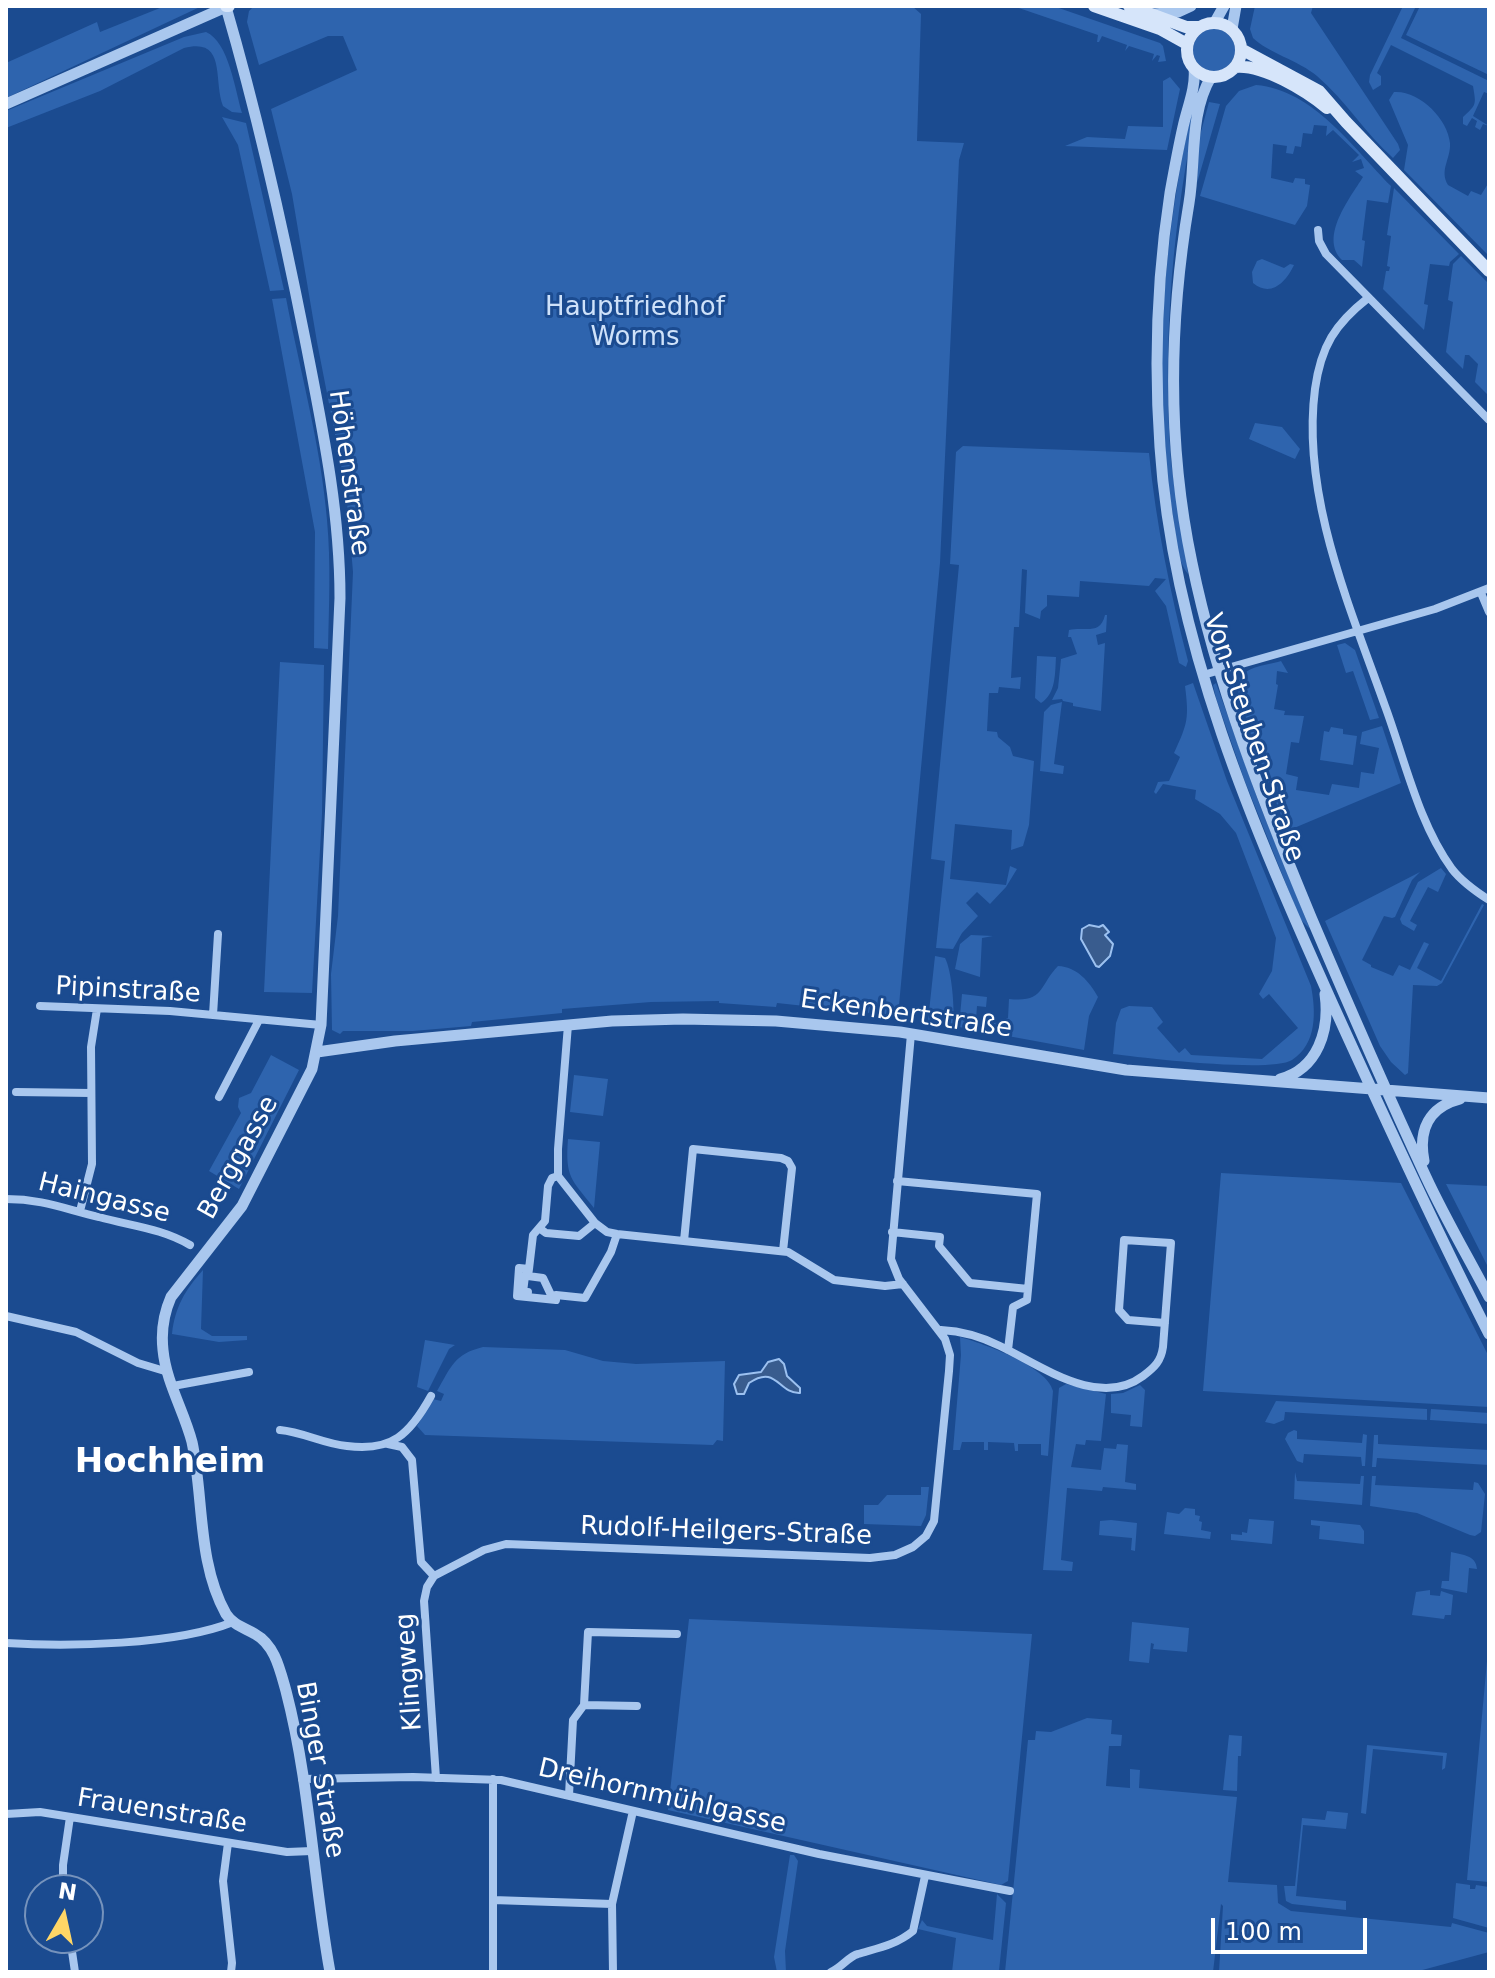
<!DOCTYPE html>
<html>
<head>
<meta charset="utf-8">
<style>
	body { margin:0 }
	#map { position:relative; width:1495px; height:1978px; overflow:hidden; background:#1b4b90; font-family:"DejaVu Sans",sans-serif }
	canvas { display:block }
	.frame { position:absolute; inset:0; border:8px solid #fff; pointer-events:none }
	.north { position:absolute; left:24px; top:1874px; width:80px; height:80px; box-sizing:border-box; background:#1b4b90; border:2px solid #7693bc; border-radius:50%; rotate:9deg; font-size:22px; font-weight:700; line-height:32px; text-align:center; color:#fff }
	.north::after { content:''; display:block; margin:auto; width:28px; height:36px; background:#ffd666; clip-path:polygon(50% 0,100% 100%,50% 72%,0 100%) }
	.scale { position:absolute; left:1211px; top:1918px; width:156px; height:36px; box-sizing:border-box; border:4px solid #fff; border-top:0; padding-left:10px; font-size:24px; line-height:28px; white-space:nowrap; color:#fff; -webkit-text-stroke:6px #1b4b90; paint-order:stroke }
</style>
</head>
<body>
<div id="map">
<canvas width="1495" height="1978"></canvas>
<div class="frame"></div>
<div class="north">N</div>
<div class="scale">100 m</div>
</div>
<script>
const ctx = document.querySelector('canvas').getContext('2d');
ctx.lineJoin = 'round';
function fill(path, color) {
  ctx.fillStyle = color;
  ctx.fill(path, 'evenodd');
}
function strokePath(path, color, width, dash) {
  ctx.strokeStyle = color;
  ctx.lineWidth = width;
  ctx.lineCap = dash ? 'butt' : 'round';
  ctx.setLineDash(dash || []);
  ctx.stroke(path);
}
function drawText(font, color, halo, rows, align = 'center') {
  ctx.font = font + ' "DejaVu Sans",sans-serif';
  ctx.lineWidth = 6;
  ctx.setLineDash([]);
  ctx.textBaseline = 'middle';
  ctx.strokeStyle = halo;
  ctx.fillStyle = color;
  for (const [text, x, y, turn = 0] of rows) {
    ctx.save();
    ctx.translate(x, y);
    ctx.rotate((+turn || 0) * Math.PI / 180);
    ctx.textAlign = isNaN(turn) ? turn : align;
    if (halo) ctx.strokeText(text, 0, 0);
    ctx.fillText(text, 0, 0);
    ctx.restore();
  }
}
const green = new Path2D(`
	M165 6H202L6 98V63L97 22 100 32Z
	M254 6H912L921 14 917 141 964 143 959 160 940 563 898 1016 777 1003 776 1007 719 1003V1001L651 1002 562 1009V1013L472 1022 471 1026 413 1031H343L340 1034 332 1030 331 974 338 916 353 572 346 491 317 342 292 194 271 109 357 70 343 36H328L259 65 247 22 249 11Z
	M1013 6H1053L1160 43 1163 46 1166 61 1158 62 1160 56 1157 55 1152 61 1154 54 1129 46 1125 51 1127 45 1102 36 1099 42H1097L1098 35Z
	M1255 6H1313L1311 13 1398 144 1400 150 1393 158C1365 133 1346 101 1317 76 1299 61 1267 52 1253 38L1250 29Z
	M1403 6H1416L1401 38 1489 81V94L1484 92 1473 116 1489 126 1483 124 1480 130 1475 127 1477 121 1472 118 1467 126 1463 124V117C1477 104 1476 105 1473 86L1391 45 1377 73 1381 76V85L1373 90 1369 82 1370 75Z
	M1420 6H1489V75L1406 35Z
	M1193 50a21 21 0 1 1 42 0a21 21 0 1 1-42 0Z
	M206 32C229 42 235 90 242 113L232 112 223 106C213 80 227 37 184 48L100 91 6 128V111L184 37Z
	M1170 77 1180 89 1167 150 1065 146 1087 137 1125 139 1128 126 1163 127V81Z
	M1256 85C1314 90 1353 148 1391 186L1388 203 1367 200 1362 240 1365 241 1362 267 1354 260H1342C1319 237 1350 198 1363 177L1355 171 1364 168 1361 159 1352 162 1359 155 1333 130 1326 136 1327 126 1314 125 1312 134 1303 133 1301 147 1295 146 1293 154 1286 153 1287 146 1273 144 1271 178 1293 183 1295 178 1305 179V184L1310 185 1307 206 1295 225 1200 196 1226 106 1239 91Z
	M1394 92C1419 90 1448 119 1450 143 1451 159 1439 170 1448 185L1468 196 1471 191 1481 195 1489 182V256L1404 170 1408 145 1389 100Z
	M1195 96 1199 97C1173 217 1162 338 1171 460 1175 498 1184 536 1188 574 1176 559 1176 534 1173 516 1151 377 1163 233 1195 96Z
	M1209 102 1220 104 1197 183 1199 139Z
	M222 117 246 123 284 290 270 291 238 145Z
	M1394 188 1459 254 1450 262 1449 266 1430 264 1424 304 1428 305 1424 330 1383 289 1386 271H1389L1390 267 1387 266 1391 236 1387 235Z
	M1461 256 1489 284 1487 368 1489 369 1487 394 1475 382 1478 364 1469 355H1465L1463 369 1446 352 1453 302 1448 300 1453 264Z
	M1262 259 1284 268 1290 264 1294 265C1286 282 1271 298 1253 283L1252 272 1257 261Z
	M286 298C300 371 321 446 327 520 331 563 329 606 328 649L314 648 315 532 272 299Z
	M1255 423 1282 427 1300 449 1295 459 1249 439Z
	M963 446 1149 453C1156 524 1170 592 1188 661L1186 667 1179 663 1166 606 1155 591 1166 579 1155 578 1149 586 1080 581 1079 597 1047 595V606L1041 611 1040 619 1025 613 1027 570 1022 569 1019 627H1014L1011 678 1021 677 1020 689 999 687 998 693H989L987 731 997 732 998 737 1010 747 1013 756 1034 761 1029 825 1023 846 1011 850 1012 830 955 824 950 879 1006 885 1010 866 1017 869 1006 887 990 904 977 892 966 903 978 916 962 933 953 949 936 948 945 861 931 859 959 565 950 564 956 452Z
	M1105 615H1107L1106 632 1096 635 1098 645 1105 643 1101 711 1073 706V703L1063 701 1062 699 1052 700 1058 688 1061 659 1077 654 1071 637H1068L1069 630C1085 626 1100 636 1105 615Z
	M1345 643 1355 650 1379 718 1370 720 1353 671 1346 673 1337 645Z
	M1037 656 1056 657C1055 673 1056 694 1041 703L1035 698Z
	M1281 661 1288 673 1277 671 1276 684 1278 685 1274 709 1285 711 1284 715 1304 716 1299 743 1291 742 1286 774 1298 777 1296 790 1329 795 1332 784 1359 788 1361 772 1374 774 1379 748 1360 744 1362 732 1382 726 1401 783 1287 831 1253 741 1236 685C1242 666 1264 666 1281 661Z
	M280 662 324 665 322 814 312 993 264 992Z
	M1193 683 1227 781 1311 986C1316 1012 1317 1044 1292 1060 1271 1073 1144 1058 1113 1054L1116 1023 1121 1009 1129 1006 1152 1007 1163 1022 1157 1028 1179 1053 1185 1048 1191 1055 1262 1059 1298 1028 1269 994 1263 999 1259 994 1272 971 1276 938 1236 833 1220 814 1195 799 1196 790 1163 784 1156 794 1154 792 1158 782 1169 781 1180 757 1174 753C1188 723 1189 718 1185 686Z
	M1216 683 1259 803 1310 929 1300 919 1244 779 1216 698 1213 685Z
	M1062 702 1054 764 1064 766 1063 774 1040 771 1044 712 1051 705Z
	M1331 727 1343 729V734L1357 736 1353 765 1320 760 1324 731 1329 732Z
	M1441 868 1446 874 1438 892 1428 887 1410 921 1417 925 1414 931 1402 924 1400 919 1418 882Z
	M1420 872 1412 880 1395 917 1392 918 1384 916 1362 960 1371 965V967L1393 976 1399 965 1410 970 1424 942 1429 944 1417 968 1441 981 1482 904 1484 905 1442 983 1437 986 1413 985 1408 1073 1405 1075 1391 1062 1380 1046 1325 921Z
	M971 935 993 936 982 938 980 977 955 969 960 944Z
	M935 956 945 958C952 971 955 1010 953 1026L928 1021Z
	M1058 966C1077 967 1089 981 1098 997L1089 1016 1084 1050 959 1027 962 994 987 997 986 1007 977 1006 976 1020 1003 1023 1004 1018H1008L1009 999C1045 1003 1039 985 1058 966Z
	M271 1055 299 1070 239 1189 209 1171 241 1113 238 1107 239 1098 251 1093Z
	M574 1075 608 1079 603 1116 570 1112Z
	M568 1139 600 1142 594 1208C571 1179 565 1177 568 1139Z
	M1221 1173 1401 1183 1489 1357V1407L1203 1391Z
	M1446 1184 1489 1186V1269Z
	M203 1270 201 1329 212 1336H247V1340L219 1342 172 1334C175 1307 185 1290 203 1270Z
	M960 1337C984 1344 1047 1366 1053 1391L1048 1456 1041 1455V1444H1018V1451H1015L1014 1443 988 1442V1450H984V1442H962L960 1450H953L961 1355Z
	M425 1340 455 1345 449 1349 428 1391 417 1387Z
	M483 1347 565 1350 603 1361 636 1364 725 1361 723 1441 717 1440 713 1445 425 1435 417 1426 433 1399 441 1401 444 1394 437 1391C451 1367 454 1354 483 1347Z
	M1066 1384 1106 1394 1101 1441 1086 1440 1085 1445 1076 1444 1071 1467 1101 1470 1104 1448 1116 1449 1117 1444 1128 1445 1125 1482 1136 1484V1490L1103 1487 1102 1491 1067 1488 1061 1560 1073 1562 1072 1571 1043 1570 1059 1388Z
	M1140 1385 1145 1390 1142 1427 1130 1426 1131 1415 1111 1413V1394L1123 1393Z
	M1276 1401 1427 1409V1420L1285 1412 1284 1420 1274 1424 1265 1422Z
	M1431 1409 1489 1413V1424L1430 1420Z
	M1294 1430 1297 1431V1439L1362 1443 1363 1434 1367 1435 1365 1466H1362L1361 1457 1304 1454 1303 1463 1297 1461 1285 1439 1288 1433Z
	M1374 1435H1378V1444L1489 1450V1465L1377 1458 1376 1467H1372Z
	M1295 1472 1297 1481 1360 1484 1361 1476H1364L1362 1505 1294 1499Z
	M1372 1476H1376L1375 1485 1473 1490 1474 1482 1478 1483 1485 1494 1481 1532 1475 1536 1470 1535 1417 1513 1370 1506Z
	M921 1487H929L926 1515 921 1526 864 1524V1505H878L887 1495H921Z
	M1185 1508 1195 1509V1515L1200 1516 1199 1521 1202 1522 1201 1530 1211 1532 1210 1539 1164 1534 1167 1512 1179 1514Z
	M1249 1519 1274 1521 1272 1544 1231 1540V1534L1242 1535V1532L1247 1533Z
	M1111 1520 1137 1523 1135 1551 1131 1550 1132 1538 1099 1535 1100 1521Z
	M1311 1520 1360 1525 1364 1531V1544L1319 1539 1320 1526 1311 1525Z
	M1451 1552C1463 1555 1476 1555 1477 1569L1469 1568 1467 1593 1441 1588 1442 1581H1449Z
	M1430 1590V1595L1440 1596 1441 1591 1453 1595 1451 1615H1445L1444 1619 1412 1615 1416 1592Z
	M689 1619 1032 1634 1008 1881 1001 1885 668 1810Z
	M1132 1622 1189 1628 1187 1652 1153 1649 1154 1644 1151 1643 1149 1663 1129 1661Z
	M1487 1661H1489V1882L1467 1880Z
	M1087 1718 1112 1720 1111 1734 1122 1735 1121 1746H1109L1106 1786 1130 1788V1769L1140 1770 1139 1788 1237 1797 1228 1882 1277 1885 1278 1903 1291 1911 1451 1927 1452 1923 1489 1933V1952L1415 1972H1219L1223 1906 1221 1904 1213 1972H1005L1028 1740H1035L1036 1731 1051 1732Z
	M1229 1735 1242 1736 1241 1756H1238L1237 1791 1223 1790Z
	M1367 1745 1447 1753 1445 1768 1442 1770 1443 1756 1373 1749 1366 1814 1361 1813Z
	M1327 1811 1348 1813 1346 1829 1303 1825 1296 1896 1346 1901V1910L1292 1904 1286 1901 1284 1886H1295L1302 1818 1325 1820Z
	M790 1855H794L798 1861 785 1951 786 1972H777L774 1957Z
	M1456 1883 1470 1885V1889H1475L1476 1885 1489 1887V1928L1453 1918Z
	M997 1894 1006 1903 999 1971 952 1972 956 1938 918 1929 922 1920 927 1926 993 1940Z`);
const water = new Path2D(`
	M1089 925 1099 927 1103 925 1109 932 1105 935 1113 944 1110 956 1099 967 1096 966 1081 939 1082 929Z
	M779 1359 784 1364 787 1376 800 1388V1393C778 1394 777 1364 749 1383L744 1394H737L734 1384 739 1375 761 1372 768 1362Z`);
const minor = new Path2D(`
	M1318 230 1319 241 1326 254 1489 420
	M1368 298C1335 324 1321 346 1315 389 1301 496 1350 607 1385 706 1405 760 1418 822 1452 869 1462 882 1475 891 1489 900
	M1481 593 1489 612
	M1203 675 1435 609 1489 588
	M40 1006 170 1011 321 1025
	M213 1015 218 934
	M568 1025 558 1149V1176L595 1223 607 1232 617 1234 788 1252 834 1280 885 1286 903 1284
	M16 1092 91 1093
	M219 1097 259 1020
	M558 1176 552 1178 548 1186 545 1221 533 1235 529 1269 519 1268 517 1296 556 1300V1295L585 1298 611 1252 617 1234
	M897 1181 1037 1194 1027 1300 1013 1307 1008 1350
	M6 1199C42 1199 65 1209 99 1217 131 1226 161 1228 190 1245
	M80 1211 92 1164 91 1047 97 1009
	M539 1228 546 1233 579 1236 595 1223
	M892 1232 940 1237 939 1246 970 1283 1028 1289
	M684 1241 693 1149 781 1158 788 1161 792 1168 783 1251
	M528 1276 543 1278 551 1295
	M528 1292H523L525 1276H528L529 1269
	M6 1316 76 1332 138 1363 168 1372
	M941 1330C961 1331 982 1337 1000 1346 1042 1366 1099 1409 1143 1376 1155 1367 1161 1361 1163 1347L1171 1243 1124 1240 1119 1310 1128 1320 1165 1323
	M173 1386 249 1372
	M280 1430C303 1432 324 1444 347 1446 392 1452 410 1434 431 1396
	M388 1444 402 1447 412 1460 421 1562 434 1576 427 1587 424 1601 436 1778
	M434 1576 484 1550 506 1544 870 1558 895 1555 913 1547 926 1536 934 1521 949 1371 950 1355 945 1339 899 1279 891 1259 911 1034
	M6 1643C68 1647 176 1645 233 1622
	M584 1705 588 1632 677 1634
	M302 1779 413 1777 501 1780 819 1854 1010 1891
	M569 1795 573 1720 584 1705 637 1706
	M6 1814 40 1812 287 1852 312 1851
	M228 1843 223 1881 232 1963 231 1972
	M63 1890V1865L70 1817
	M493 1900 612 1904
	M70 1938 75 1972
	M493 1972V1779
	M613 1972 612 1904 633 1811
	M831 1972C841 1968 849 1956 858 1954 878 1948 896 1945 913 1931L925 1876`);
const tertiary = new Path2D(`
	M1154 14 1178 12 1191 6
	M1215 22 1224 6
	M1232 29 1236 6
	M1194 69C1196 88 1187 108 1183 127 1178 149 1174 171 1170 193 1157 277 1154 363 1160 447 1173 644 1254 829 1334 1007 1384 1117 1434 1226 1489 1334
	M1211 77C1189 114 1196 162 1189 203 1169 322 1167 444 1192 563 1217 685 1263 802 1311 917 1348 1004 1386 1091 1426 1177 1445 1218 1468 1257 1489 1297
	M6 104 226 7C258 117 283 228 305 339 322 426 340 510 340 598L321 1025 312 1069 242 1206 171 1297C164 1313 161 1332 163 1350 166 1382 184 1411 192 1442 204 1498 197 1562 226 1614 233 1625 245 1628 255 1634 275 1645 280 1670 286 1691 310 1783 313 1879 330 1972
	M317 1052 395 1041 612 1021 683 1019 776 1021 900 1032 1126 1070 1489 1098
	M1280 1079C1318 1069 1330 1030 1325 994
	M1424 1161C1418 1130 1429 1107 1460 1099`);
const secondary = new Path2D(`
	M226 6H229
	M1094 6 1160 29 1187 44
	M1129 6 1186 27H1199
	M1187 50a27 27 0 1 1 54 0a27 27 0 1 1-54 0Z
	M1241 49 1319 91 1346 122 1489 271
	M1235 67C1263 64 1306 91 1327 108`);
const parkNames = [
	["Hauptfriedhof",635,308],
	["Worms",635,338]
];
const streetNames = [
	["Höhenstraße",348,473,82],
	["Von-Steuben-Straße",1253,738,71],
	["Pipinstraße",128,991,3],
	["Eckenbertstraße",906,1015,8],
	["Berggasse",239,1158,-61],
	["Haingasse",104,1199,14],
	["Rudolf-Heilgers-Straße",726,1532,2],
	["Klingweg",410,1672,-94],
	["Binger Straße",319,1770,80],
	["Dreihornmühlgasse",662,1797,13],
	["Frauenstraße",162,1812,9]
];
const districtNames = [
	["Hochheim",170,1463]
];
fill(green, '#2e64ae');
fill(water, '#395c8e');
strokePath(water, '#9cc1f0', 2);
strokePath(minor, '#a9c7ee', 8);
strokePath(tertiary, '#a9c7ee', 11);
strokePath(secondary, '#d6e5fa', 12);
drawText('26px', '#cfe2fa', '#1b4b90', parkNames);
drawText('26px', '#fff', '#1b4b90', streetNames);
drawText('bold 34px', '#fff', '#1b4b90', districtNames);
</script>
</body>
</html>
